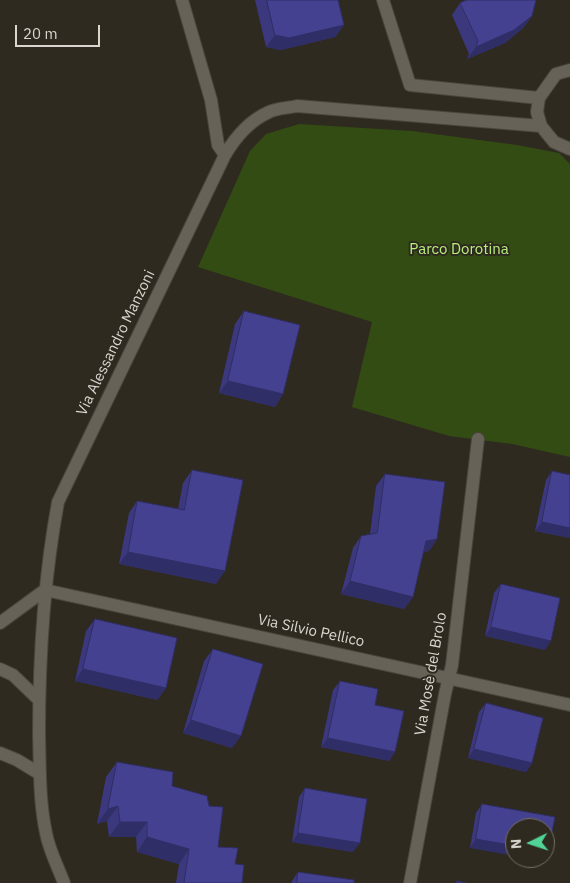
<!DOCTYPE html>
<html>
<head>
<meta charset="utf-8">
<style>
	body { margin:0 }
	#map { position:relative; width:570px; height:883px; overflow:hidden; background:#2e2a20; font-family:"IBM Plex Sans",sans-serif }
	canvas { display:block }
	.north { position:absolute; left:505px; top:818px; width:50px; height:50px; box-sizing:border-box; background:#2e2a20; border:1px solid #726f66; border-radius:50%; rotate:266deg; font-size:14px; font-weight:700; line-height:20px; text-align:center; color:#d9d6d0 }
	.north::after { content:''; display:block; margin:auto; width:18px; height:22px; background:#51d398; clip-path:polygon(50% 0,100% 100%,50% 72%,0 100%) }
	.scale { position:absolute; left:15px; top:25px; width:85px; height:22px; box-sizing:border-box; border:2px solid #d9d6d0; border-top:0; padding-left:6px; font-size:15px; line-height:18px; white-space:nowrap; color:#d9d6d0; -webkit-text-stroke:4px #2e2a20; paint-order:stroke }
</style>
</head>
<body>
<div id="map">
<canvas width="570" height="883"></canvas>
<div class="north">N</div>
<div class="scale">20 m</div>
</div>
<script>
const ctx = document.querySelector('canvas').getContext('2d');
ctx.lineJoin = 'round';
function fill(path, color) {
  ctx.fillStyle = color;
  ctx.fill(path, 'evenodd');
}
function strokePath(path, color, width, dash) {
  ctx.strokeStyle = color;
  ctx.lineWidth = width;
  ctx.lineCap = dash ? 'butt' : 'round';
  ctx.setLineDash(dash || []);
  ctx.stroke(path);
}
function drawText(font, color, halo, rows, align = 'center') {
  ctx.font = font + ' "IBM Plex Sans",sans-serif';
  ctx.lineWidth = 4;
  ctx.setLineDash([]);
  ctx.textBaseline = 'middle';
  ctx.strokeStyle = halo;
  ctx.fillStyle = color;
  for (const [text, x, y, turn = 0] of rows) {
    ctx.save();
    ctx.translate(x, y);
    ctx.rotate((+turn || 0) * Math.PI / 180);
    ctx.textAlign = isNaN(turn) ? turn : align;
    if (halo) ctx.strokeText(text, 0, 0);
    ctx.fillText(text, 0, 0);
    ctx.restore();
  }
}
const green = new Path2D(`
	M299 124 412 131 517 145 559 153 570 164V457L512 444 449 436 352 407 372 322 198 267 250 151 266 134Z`);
const minor = new Path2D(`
	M182 0 211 100 218 145 225 155
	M383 0 410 85 539 98
	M570 70 556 74 539 98 537 112 541 126 554 142 570 149
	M45 590 570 705
	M0 623 45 590
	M0 669 13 675 39 700
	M0 753 17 760 40 774
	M64 883C58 867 49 850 46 833 39 801 40 766 39 734 39 656 44 578 58 502L225 155C236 136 249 121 269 112 277 108 288 108 297 106L541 126
	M410 883 445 694 452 665 478 439`);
const wall = new Path2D(`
	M255 0H338L344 25 335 37 281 50 266 47Z
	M460 3 532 16 523 28 505 43 467 59 469 54 452 15Z
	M244 311 283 394 275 407 219 393 235 324Z
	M192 470 216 584 119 564 129 513 137 501 178 509 183 483Z
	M552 471 570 475V538L535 531 546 480Z
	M385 474 437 539 429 551 423 552 413 597 404 609 341 594 353 548 361 536 370 534 376 486Z
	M501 584 545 650 485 636 494 593Z
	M95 619 166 688 157 700 75 681 86 631Z
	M213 649 232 748 183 733 204 661Z
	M340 681 375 705 395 752 389 761 321 747 333 690Z
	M486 703 532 763 526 772 468 758 479 712Z
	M117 762 172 786 209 806 218 847 235 864 242 883H176L179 864 137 852 136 837H109L107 821 97 824 106 777Z
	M305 788 353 852 292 842 299 797Z
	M482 804 555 817 470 848 476 813Z
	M298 872 354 883H292V881Z`);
const shadedWall = new Path2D(`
	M532 16 523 28 505 43 467 59 476 47Z
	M344 25 335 37 281 50 266 47 275 35Z
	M228 381 283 394 275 407 219 393Z
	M542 522 570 528V538L535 531Z
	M437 539 429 551 417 554 426 541Z
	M128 552 225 571 216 584 119 564Z
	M350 581 413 597 404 609 341 594Z
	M491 627 551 641 545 650 485 636Z
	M83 669 166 688 157 700 75 681Z
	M191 720 241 736 232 748 183 733Z
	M328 738 395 752 389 761 321 747Z
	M474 749 532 763 526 772 468 758Z
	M118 806 107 821 97 824 108 809Z
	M120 822H147L136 837H109Z
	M298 833 360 843 353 852 292 842Z
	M147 837 189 849 179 864 137 852Z
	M476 839 515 846V856L470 848Z
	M524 858H544L542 861Z`);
const building = new Path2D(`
	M267 0H338L344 25 289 38 275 35Z
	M467 0H536L532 16 514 30 476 47 478 41 460 3Z
	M244 311 300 325 283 394 228 381Z
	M192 470 243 480 225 571 128 552 137 501 184 510Z
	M552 471 570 475V528L542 522Z
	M385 474 445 482 437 539 426 541 413 597 350 581 361 536 377 533Z
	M501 584 560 598 551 641 491 627Z
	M95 619 177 638 166 688 83 669Z
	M213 649 263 664 241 736 191 720Z
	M340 681 378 689 375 705 404 711 395 752 328 738Z
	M486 703 543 718 532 763 474 749Z
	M117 762 173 772 172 786 207 796 209 806 223 807 218 847 238 848 235 864 244 865 242 883H184L189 849 147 837V822H120L118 806 108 809Z
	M305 788 367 799 360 843 298 833Z
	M482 804 555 817 548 852H545V828H515V846L476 839Z
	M298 872 354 880V883H297Z
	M457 881 466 883H457Z`);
const parkNames = [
	["Parco Dorotina",459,250]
];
const streetNames = [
	["Via Alessandro Manzoni",116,343,-64],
	["Via Silvio Pellico",311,631,12],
	["Via Mosè del Brolo",431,674,-80]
];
fill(green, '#334c13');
strokePath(minor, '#49453d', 14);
strokePath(minor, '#676257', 12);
fill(wall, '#3b387d');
fill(shadedWall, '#302e66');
fill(building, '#454191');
strokePath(building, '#302e66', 1);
drawText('15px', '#b7ef7b', '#2e2a20', parkNames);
drawText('15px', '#d9d6d0', '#2e2a20', streetNames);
</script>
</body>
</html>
